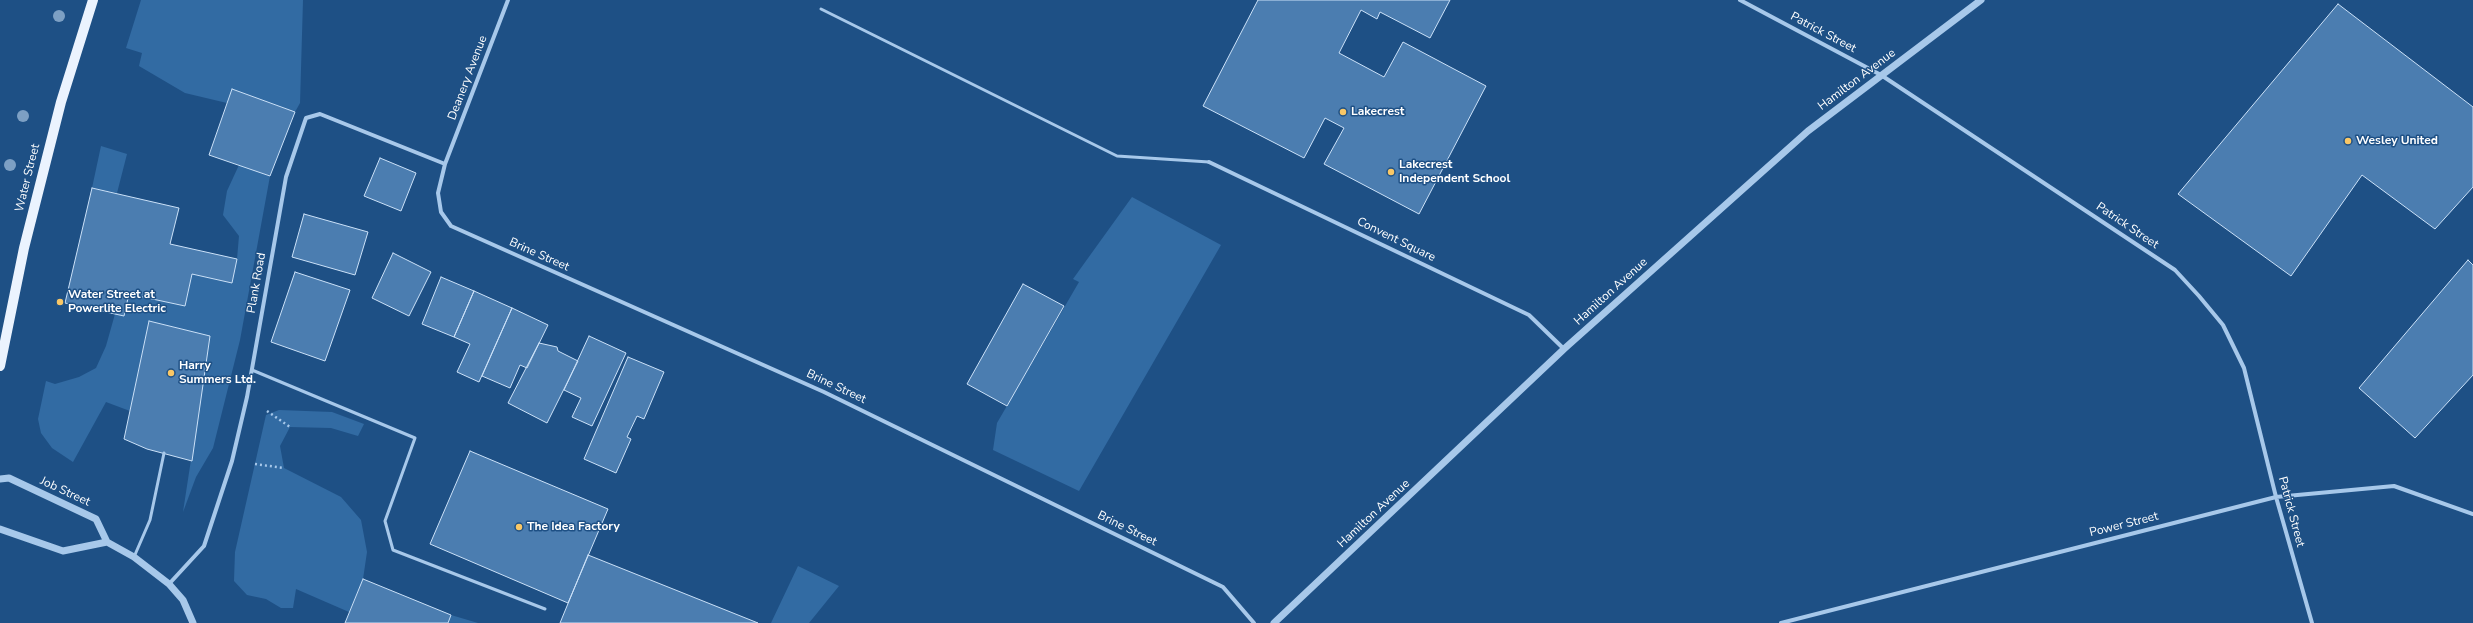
<!DOCTYPE html>
<html>
<head>
<meta charset="utf-8">
<style>
	body { margin:0 }
	canvas { display:block; background:#1e5085 }
</style>
</head>
<body>
<canvas width="2473" height="623"></canvas>
<script>
const context = document.querySelector('canvas').getContext('2d');
context.lineJoin = 'round';
function fill(path, color) {
  context.fillStyle = color;
  context.fill(path, 'evenodd');
}
function shape(rows) {
  const path = new Path2D();
  for (const r of rows) {
    path.moveTo(r[0], r[1]);
    for (let i = 2; i < r.length; i += 2) path.lineTo(r[i], r[i + 1]);
  }
  return path;
}
function stroke(path, color, width, dash) {
  context.strokeStyle = color;
  context.lineWidth = width;
  context.lineCap = dash ? 'butt' : 'round';
  context.setLineDash(dash || []);
  context.stroke(path);
}
function label(font, color, halo, rows, align = 'center') {
  context.font = font + ' "Nunito Sans",sans-serif';
  context.lineWidth = 3;
  context.setLineDash([]);
  context.textBaseline = 'middle';
  context.strokeStyle = halo;
  context.fillStyle = color;
  for (const [text, x, y, turn = 0] of rows) {
    context.save();
    context.translate(x, y);
    context.rotate((+turn || 0) * Math.PI / 180);
    context.textAlign = isNaN(turn) ? turn : align;
    if (halo) context.strokeText(text, 0, 0);
    context.fillText(text, 0, 0);
    context.restore();
  }
}
fill(shape([
	[141,0,303,0,300,103,295,112,232,89,227,103,185,93,139,66,142,53,126,48],
	[101,146,127,154,117,193,92,188],
	[239,165,270,176,240,340,213,448,196,477,183,512,210,336,149,321,130,411,106,402,73,462,52,448,41,433,38,419,46,381,55,384,79,377,96,368,106,346,115,314,124,316,129,294,185,306,192,274,232,283,237,259,239,236,223,215,227,191],
	[1132,197,1221,245,1079,491,993,450,997,423,1079,282,1073,279],
	[279,410,332,412,364,424,358,436,331,428,290,427,280,446,284,468,341,497,361,520,367,552,363,579,349,612,296,589,293,608,281,608,266,599,247,595,234,581,235,552,266,415],
	[798,566,839,586,809,623,771,623],
	[451,615,478,623,448,623]
]), '#326ba3');
const building = shape([
	[1258,0,1450,0,1430,38,1380,12,1377,19,1361,10,1339,53,1384,77,1403,42,1486,86,1419,214,1324,164,1344,128,1325,118,1304,158,1203,106,1258,0],
	[2338,4,2473,107,2473,187,2435,229,2362,175,2291,276,2178,194,2338,4],
	[232,89,295,112,270,176,209,155,232,89],
	[380,158,416,173,401,211,364,196,380,158],
	[92,188,179,208,170,244,237,259,232,283,192,274,185,306,129,294,124,316,65,303,92,188],
	[304,214,368,232,355,275,292,257,304,214],
	[393,253,431,272,409,316,372,298,393,253],
	[2468,260,2473,265,2473,375,2415,438,2359,388,2468,260],
	[295,272,350,290,325,361,271,342,295,272],
	[441,277,474,291,454,337,422,324,441,277],
	[1023,284,1064,306,1007,406,967,384,1023,284],
	[474,291,512,308,479,382,457,372,470,344,454,337,474,291],
	[512,308,548,325,527,368,520,365,510,388,482,376,512,308],
	[149,321,210,336,192,461,147,449,124,439,149,321],
	[589,336,626,353,592,426,572,417,581,398,564,390,589,336],
	[539,343,557,347,558,351,578,361,547,423,508,403,539,343],
	[628,357,664,372,644,419,637,416,627,437,631,439,616,473,584,459,628,357],
	[470,451,608,509,568,603,430,544,470,451],
	[588,555,758,623,560,623,588,555],
	[363,579,451,615,448,623,345,623,363,579]
]);
fill(building, '#4b7db0');
stroke(building, '#cbe1f8', 1);
stroke(shape([
	[267,411,290,427],
	[255,464,284,468]
]), '#a7c8ea', 2.5, [2, 3]);
stroke(shape([
	[821,9,1117,156,1209,162],
	[252,370,415,438,385,521,393,550,545,609],
	[134,557,150,520,164,453]
]), '#a7c8ea', 3);
stroke(shape([
	[508,0,445,164,438,193,441,212,451,226,824,392,1223,587,1254,623],
	[1740,0,1881,75,2175,270,2199,296,2223,325,2244,368,2276,497,2312,623],
	[1209,162,1529,315,1564,349],
	[169,584,204,546,232,461,247,397,286,177,306,118,320,114,445,164],
	[1781,623,2276,497,2394,486,2473,514]
]), '#a7c8ea', 4);
stroke(shape([
	[0,479,9,478,96,519,107,542,134,557,169,584,183,600,193,623],
	[0,529,63,551,107,542],
	[1274,623,1564,349,1808,131,1981,0]
]), '#a7c8ea', 7);
stroke(shape([
	[0,366,24,248,61,102,93,0]
]), '#ebf3fe', 10);
context.fillStyle = '#7da0c4';
for (const [x, y] of [
	[59,16],
	[23,116],
	[10,165]
]) {
  context.beginPath();
  context.arc(x, y, 6, 0, 2 * Math.PI);
  context.fill();
}
for (const [x, y, r, color] of [
	[1343,112,4,"#f9c766"],
	[2348,141,4,"#f9c766"],
	[1391,172,4,"#f9c766"],
	[60,302,4,"#f9c766"],
	[171,373,4,"#f9c766"],
	[519,527,4,"#f9c766"]
]) {
  const dot = new Path2D();
  dot.arc(x, y, r, 0, 2 * Math.PI);
  context.fillStyle = color;
  context.fill(dot);
  stroke(dot, '#1e5085', 1.5);
}
label('12px', '#fff', '#1e5085', [
	["Patrick Street",1823,33,28],
	["Deanery Avenue",468,78,-69],
	["Hamilton Avenue",1857,80,-37],
	["Water Street",28,178,-76],
	["Patrick Street",2127,226,34],
	["Convent Square",1396,240,26],
	["Brine Street",539,255,24],
	["Plank Road",257,283,-80],
	["Hamilton Avenue",1611,292,-42],
	["Brine Street",836,387,25],
	["Job Street",65,492,25],
	["Patrick Street",2291,512,75],
	["Hamilton Avenue",1374,514,-43],
	["Power Street",2124,525,-14],
	["Brine Street",1127,529,26]
]);
label('bold 12px', '#fff', '#1e5085', [
	["Lakecrest",1351,112],
	["Wesley United",2356,141],
	["Lakecrest",1399,165],
	["Independent School",1399,179],
	["Water Street at",68,295],
	["Powerlite Electric",68,309],
	["Harry",179,366],
	["Summers Ltd.",179,380],
	["The Idea Factory",527,527]
], 'left');
</script>
</body>
</html>
